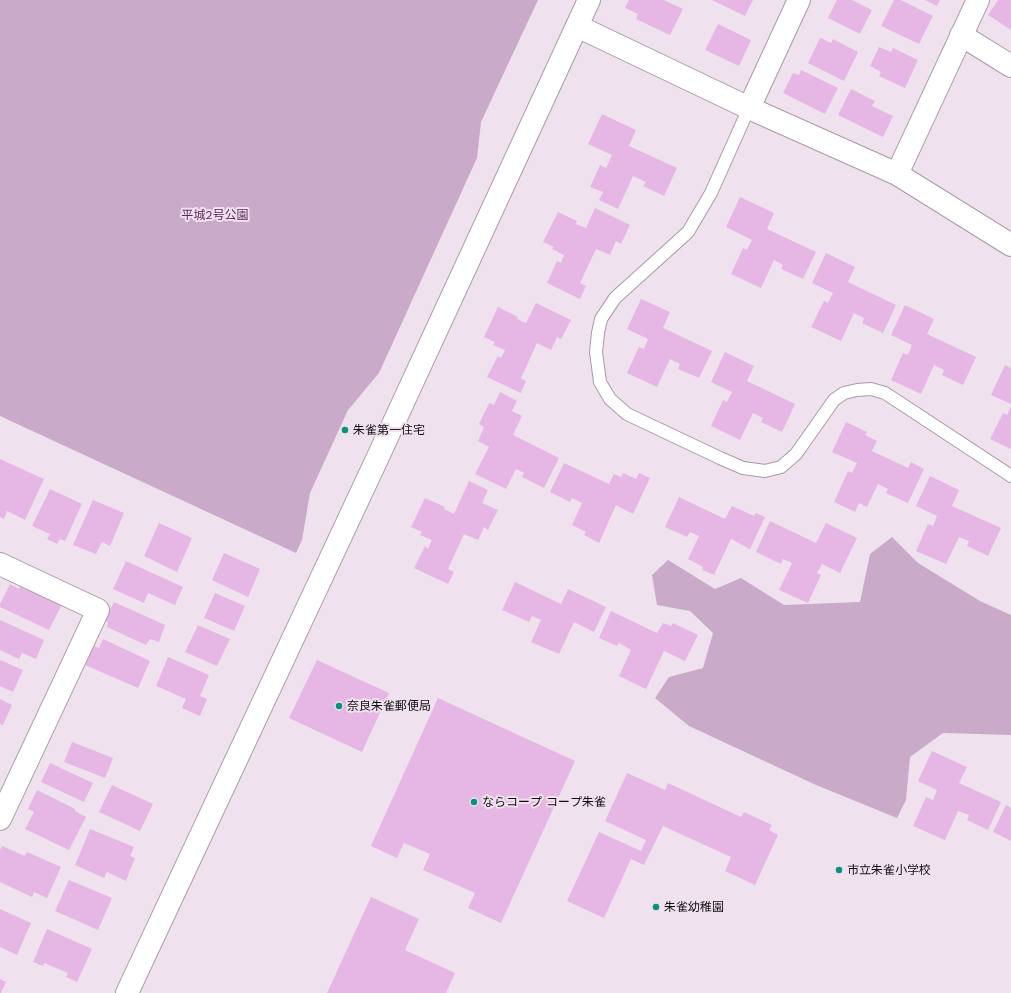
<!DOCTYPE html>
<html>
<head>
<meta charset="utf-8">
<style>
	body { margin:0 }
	canvas { display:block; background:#efe2ee }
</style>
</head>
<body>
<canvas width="1011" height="993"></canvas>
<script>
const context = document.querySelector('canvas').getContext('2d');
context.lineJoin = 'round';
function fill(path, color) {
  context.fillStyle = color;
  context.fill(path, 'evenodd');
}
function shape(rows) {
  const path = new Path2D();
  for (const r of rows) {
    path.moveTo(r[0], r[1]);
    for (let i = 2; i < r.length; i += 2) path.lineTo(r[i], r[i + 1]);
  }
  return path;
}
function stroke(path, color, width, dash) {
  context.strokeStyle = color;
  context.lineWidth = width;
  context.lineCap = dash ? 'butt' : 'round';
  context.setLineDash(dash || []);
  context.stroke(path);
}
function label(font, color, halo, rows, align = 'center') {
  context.font = font + ' "Work Sans","Noto Sans JP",sans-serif';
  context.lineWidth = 4;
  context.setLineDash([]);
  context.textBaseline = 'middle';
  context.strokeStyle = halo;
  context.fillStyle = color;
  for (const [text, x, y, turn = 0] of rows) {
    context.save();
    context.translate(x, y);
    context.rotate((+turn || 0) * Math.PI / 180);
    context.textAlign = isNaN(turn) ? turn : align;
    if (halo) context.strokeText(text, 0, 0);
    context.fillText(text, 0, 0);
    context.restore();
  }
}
fill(shape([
	[0,0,538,0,481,122,477,158,379,373,348,410,310,493,302,540,296,553,0,416],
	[892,537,918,563,980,601,1011,615,1011,735,943,733,910,757,906,800,897,818,816,785,689,726,655,698,669,677,703,668,713,633,690,611,657,605,652,575,668,560,715,589,741,578,784,605,860,602,870,554]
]), '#c9aac8');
fill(shape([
	[629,0,664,0,683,9,670,35,636,19,638,14,625,8],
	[712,0,753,0,745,16],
	[837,0,852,0,872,10,860,34,828,18],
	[894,0,901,0,933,16,919,44,881,26],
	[925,0,940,0,937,6],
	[998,0,1011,0,1011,30,988,15],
	[718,24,751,40,739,66,705,50],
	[820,38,831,43,833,39,858,52,844,81,808,63],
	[879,47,891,52,893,48,918,60,905,88,879,76,881,72,870,66],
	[801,70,838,88,825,114,783,93,793,73,799,75],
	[851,89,875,101,872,106,893,116,883,137,838,115],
	[602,114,636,130,629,146,677,168,664,196,643,186,646,182,633,176,618,209,599,200,603,192,590,187,600,165,606,168,612,155,588,144],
	[740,197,774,213,767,229,816,252,803,279,781,269,783,265,774,260,761,288,731,274,743,248,747,250,752,240,726,227],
	[595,208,630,225,621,244,616,241,610,255,596,249,580,283,586,286,580,299,547,283,557,261,561,263,564,255,552,249,554,247,543,242,558,212,577,221,576,224,586,228],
	[826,253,855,267,848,282,896,305,883,333,862,323,864,318,854,313,841,341,811,327,824,301,828,303,833,293,812,283],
	[641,299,670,312,663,328,712,351,699,378,678,369,680,364,670,359,657,387,627,373,639,347,644,349,648,339,627,329],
	[536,303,571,320,561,339,557,337,551,350,537,343,521,378,526,381,521,393,487,377,498,356,501,358,505,350,493,345,495,342,484,337,498,307,518,317,517,319,526,323],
	[905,305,934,319,927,334,976,357,963,385,942,375,944,370,934,365,921,394,891,380,903,353,908,355,912,345,891,335],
	[725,352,754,366,747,381,795,404,782,432,761,422,763,418,753,413,740,440,711,426,723,400,727,402,732,392,711,382],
	[1005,365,1011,368,1011,404,991,395],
	[500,392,517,401,512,411,522,416,513,435,559,458,544,488,522,477,524,473,516,469,506,489,475,474,489,447,478,441,484,427,479,424,489,403,494,405],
	[1011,406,1011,449,990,439,1003,413,1007,415],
	[846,422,867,432,865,435,877,441,872,451,908,468,911,462,924,469,908,503,886,493,888,489,878,484,867,507,859,503,855,512,834,502,848,471,852,473,857,463,832,452],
	[0,459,44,479,25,520,7,511,4,519,0,517],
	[564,463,609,484,614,474,621,477,623,473,636,479,639,473,650,478,633,514,616,505,599,543,584,535,586,532,572,525,582,503,572,498,570,502,550,492],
	[930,476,959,490,952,506,1001,528,988,556,967,546,969,541,959,537,946,564,916,551,928,524,933,526,937,516,916,506],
	[469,481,488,490,482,503,498,510,488,530,484,527,478,540,464,534,448,569,454,572,448,584,414,568,425,546,428,549,432,540,420,535,422,532,411,527,425,498,445,507,444,509,454,514],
	[50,489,82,504,65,541,60,539,57,544,47,539,50,534,32,526],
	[679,497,725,519,732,506,754,516,756,513,765,517,750,549,731,539,714,575,702,570,703,567,688,559,699,536,690,532,687,537,665,527],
	[93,500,124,513,110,546,102,542,96,554,73,545],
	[770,521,816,543,826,523,857,538,840,573,822,564,817,573,821,575,808,603,779,590,792,563,783,559,781,564,756,552],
	[159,523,192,538,177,572,144,556],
	[224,553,260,569,248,597,212,580],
	[126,561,183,587,175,605,148,593,144,603,113,589],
	[515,582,561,604,568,589,606,607,594,632,574,622,559,654,531,642,541,620,532,616,529,622,502,610],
	[10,584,19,589,21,585,62,604,49,630,0,607,0,604],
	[215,593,245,606,234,631,204,618],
	[114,602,165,625,159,642,150,639,146,645,107,627,108,623,105,620],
	[611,611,657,633,663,623,671,626,673,623,698,635,685,661,664,651,646,689,619,676,631,650,619,643,617,646,599,638],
	[0,620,44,640,36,659,22,653,19,659,0,650],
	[198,625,230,639,217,666,185,652],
	[103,639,150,661,138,688,85,665,93,646,99,648],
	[168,657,209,675,200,696,207,699,200,716,182,708,186,699,156,686],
	[0,660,23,670,13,692,0,686],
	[317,660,389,693,362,752,289,718],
	[438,698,575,761,501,923,468,908,475,893,423,870,430,854,404,843,397,858,371,846],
	[0,699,12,705,3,725,0,724],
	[72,742,113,758,105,778,64,762],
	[932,751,967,767,959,783,1001,802,988,830,967,820,969,815,958,811,945,840,913,826,926,797,933,800,937,790,918,781],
	[50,763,93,783,84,802,41,782],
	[627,773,665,790,668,783,741,817,744,812,772,825,769,830,778,835,755,885,725,871,731,857,663,826,644,865,631,859,604,918,567,901,599,832,641,851,646,840,605,821],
	[112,785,153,804,140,831,99,812],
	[37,790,75,809,75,811,86,817,69,850,25,829,34,812,28,809],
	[1006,805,1011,808,1011,841,993,832],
	[90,829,134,847,130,856,135,858,126,881,107,872,104,878,75,865],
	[2,846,25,856,27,852,61,867,47,898,34,892,32,897,0,882,0,850],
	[69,880,112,898,98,930,55,911],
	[371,897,419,919,405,950,455,973,446,993,327,993],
	[0,909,31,923,17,955,0,947],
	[47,929,92,949,77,982,66,977,68,973,44,963,43,966,33,962],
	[0,979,6,982,1,993,0,993]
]), '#e6b6e4');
const lane = shape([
	[749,108,711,193,688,232,615,298,601,319,598,333,596,352,600,382,610,399,627,414,720,458,743,468,765,471,781,467,796,454,834,400,844,393,857,390,871,389,885,393,1011,476]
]);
const street = shape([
	[577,26,749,108,897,174,1011,245],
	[961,35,1011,66],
	[749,108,799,0],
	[897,174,978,0],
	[0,564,98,610,0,819]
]);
const secondary = shape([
	[127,993,377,459,589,0]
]);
stroke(lane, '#a79ba6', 14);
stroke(street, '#a79ba6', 24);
stroke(secondary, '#a79ba6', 24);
stroke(lane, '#fff', 12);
stroke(street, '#fff', 22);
stroke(secondary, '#fff', 22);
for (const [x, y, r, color] of [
	[345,430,4,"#07927e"],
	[339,706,4,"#07927e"],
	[474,802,4,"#07927e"],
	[839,870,4,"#07927e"],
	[656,907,4,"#07927e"]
]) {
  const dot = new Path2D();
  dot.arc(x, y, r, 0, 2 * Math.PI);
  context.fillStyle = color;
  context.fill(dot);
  stroke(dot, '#efe2ee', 1.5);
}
label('12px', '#5e265d', '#efe2ee', [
	["平城2号公園",215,215]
]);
label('12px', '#140f13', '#efe2ee', [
	["朱雀第一住宅",353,430],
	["奈良朱雀郵便局",347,706],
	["ならコープ コープ朱雀",482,802],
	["市立朱雀小学校",847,870],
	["朱雀幼稚園",664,907]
], 'left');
</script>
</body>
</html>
